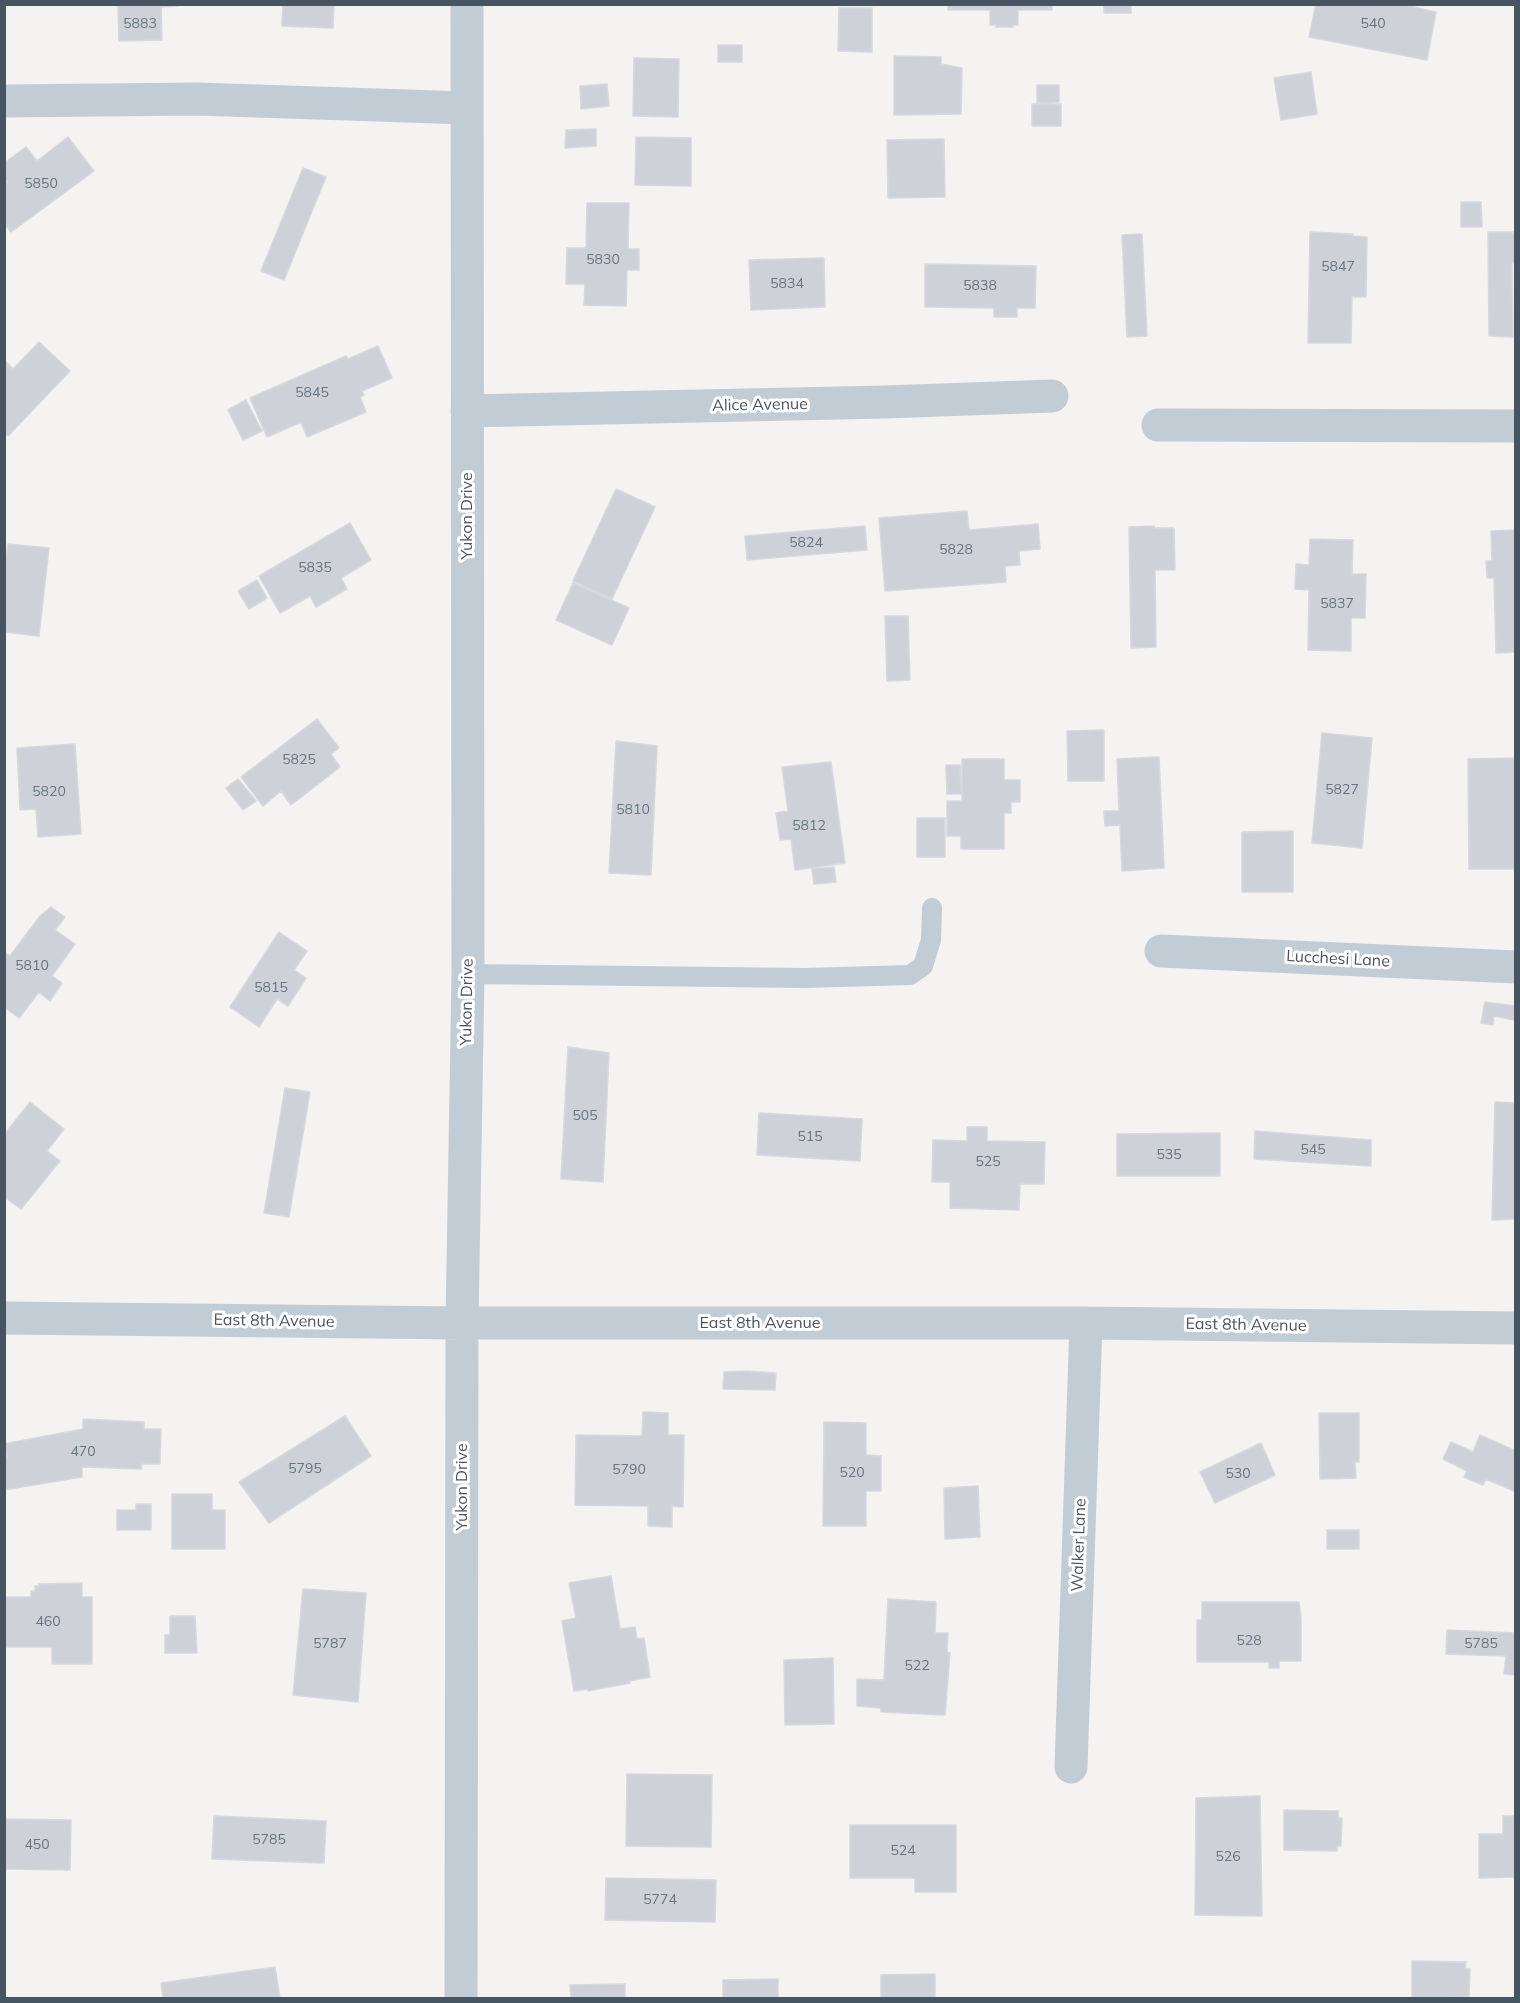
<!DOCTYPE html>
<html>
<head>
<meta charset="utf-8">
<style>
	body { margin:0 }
	#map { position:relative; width:1520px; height:2003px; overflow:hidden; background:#f5f2f2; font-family:Mulish,sans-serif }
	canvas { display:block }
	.frame { position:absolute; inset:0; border:6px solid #475562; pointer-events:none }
</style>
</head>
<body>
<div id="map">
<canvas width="1520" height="2003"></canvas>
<div class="frame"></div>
</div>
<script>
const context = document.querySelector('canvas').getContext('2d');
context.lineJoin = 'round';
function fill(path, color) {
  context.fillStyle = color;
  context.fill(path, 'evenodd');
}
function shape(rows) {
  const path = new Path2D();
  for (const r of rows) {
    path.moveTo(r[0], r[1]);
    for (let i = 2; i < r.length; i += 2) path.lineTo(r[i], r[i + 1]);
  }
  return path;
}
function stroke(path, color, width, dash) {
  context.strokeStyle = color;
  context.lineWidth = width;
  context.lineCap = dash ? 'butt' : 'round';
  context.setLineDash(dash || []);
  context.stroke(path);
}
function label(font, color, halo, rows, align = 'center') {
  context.font = font + ' Mulish,sans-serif';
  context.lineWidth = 6;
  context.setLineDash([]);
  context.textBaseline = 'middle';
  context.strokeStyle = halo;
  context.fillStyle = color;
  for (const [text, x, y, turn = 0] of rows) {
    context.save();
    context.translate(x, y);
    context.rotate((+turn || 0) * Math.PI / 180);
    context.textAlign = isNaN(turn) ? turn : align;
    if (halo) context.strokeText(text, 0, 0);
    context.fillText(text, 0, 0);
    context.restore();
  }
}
const building = shape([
	[118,4,177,4,177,6,161,7,162,40,119,41,118,4],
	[283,4,334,4,333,28,282,26,283,4],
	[948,4,1052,4,1052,10,1018,10,1018,25,1013,25,1013,27,996,27,996,25,990,25,990,10,948,10,948,4],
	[1104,4,1131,4,1131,13,1104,13,1104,4],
	[1316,4,1400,4,1436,12,1427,60,1309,37,1316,4],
	[839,8,872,8,872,52,838,51,839,8],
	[718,45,742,45,742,62,718,62,718,45],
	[894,56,941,57,941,64,962,68,961,114,894,115,894,56],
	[634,58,679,59,678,117,633,116,634,58],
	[1311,72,1317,114,1281,120,1274,78,1311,72],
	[607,84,609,106,581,109,580,86,607,84],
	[1037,85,1059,85,1059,102,1037,103,1037,85],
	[1032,104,1061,104,1061,126,1032,126,1032,104],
	[596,129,596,146,565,148,566,130,596,129],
	[68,137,94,171,11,232,4,223,4,185,8,182,4,178,4,163,26,147,37,161,68,137],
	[636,137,691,138,691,186,635,185,636,137],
	[944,139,945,197,888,198,887,140,944,139],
	[303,168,326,177,284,280,261,271,303,168],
	[1461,202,1481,202,1482,227,1461,227,1461,202],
	[587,203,629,203,628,249,639,249,639,270,627,270,626,306,584,305,585,284,566,284,567,248,586,248,587,203],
	[1310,232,1353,234,1353,236,1367,237,1366,297,1352,297,1351,343,1308,343,1310,232],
	[1488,232,1513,232,1513,234,1516,234,1516,262,1512,263,1513,337,1489,336,1488,232],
	[1142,234,1147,336,1127,337,1122,235,1142,234],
	[824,258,825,307,751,310,749,260,824,258],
	[925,264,1036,266,1035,308,1017,308,1017,317,994,317,994,308,925,307,925,264],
	[39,342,70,371,8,436,4,432,4,360,13,369,39,342],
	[378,346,392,378,362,391,364,395,360,397,366,412,307,437,301,422,267,437,250,398,346,356,348,359,378,346],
	[246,400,262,431,243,440,228,410,246,400],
	[616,489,655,507,612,599,573,581,616,489],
	[967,511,969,530,1038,524,1040,549,1019,551,1020,565,1005,566,1006,582,885,591,879,518,967,511],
	[350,523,371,560,341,578,347,589,316,607,310,596,280,613,259,576,350,523],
	[865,526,867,550,747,560,745,536,865,526],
	[1154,526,1155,528,1174,528,1175,570,1155,570,1156,647,1131,648,1129,527,1154,526],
	[1516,530,1516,652,1496,653,1494,578,1487,578,1486,561,1492,561,1491,531,1516,530],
	[1310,539,1353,540,1352,574,1366,574,1365,618,1351,618,1351,651,1308,650,1309,590,1295,589,1296,564,1309,565,1310,539],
	[8,544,49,548,39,636,4,632,4,571,8,544],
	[257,580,267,598,249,609,238,591,257,580],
	[573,583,629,608,612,645,556,620,573,583],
	[885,616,908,616,910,680,887,681,885,616],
	[317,719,339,748,331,754,340,767,291,805,281,791,263,806,241,777,317,719],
	[1104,730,1104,781,1068,781,1067,731,1104,730],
	[1322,733,1372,738,1362,848,1312,843,1322,733],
	[616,741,657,746,651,875,609,873,616,741],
	[75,744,81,834,38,837,36,809,20,810,17,748,75,744],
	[1159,757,1164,868,1122,871,1120,825,1105,826,1104,811,1119,811,1117,759,1159,757],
	[1516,758,1516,869,1469,869,1468,759,1516,758],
	[962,759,1004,759,1004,780,1020,780,1020,802,1011,802,1011,813,1004,813,1004,849,961,849,961,836,947,836,947,801,962,801,962,759],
	[831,762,845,863,795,870,791,839,780,840,776,813,788,811,782,767,831,762],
	[946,765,960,765,961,794,947,794,946,765],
	[238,779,256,801,243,810,226,788,238,779],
	[917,818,945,818,945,857,917,857,917,818],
	[1293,831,1293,892,1242,892,1242,832,1293,831],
	[834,867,836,882,814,884,812,869,834,867],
	[51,907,65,917,55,930,75,944,52,976,62,983,50,1001,39,992,19,1018,4,1007,4,952,10,956,40,916,51,907],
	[279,932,307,951,294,970,306,978,288,1006,277,999,259,1027,230,1007,279,932],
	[1485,1002,1516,1006,1514,1020,1494,1016,1493,1025,1481,1023,1485,1002],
	[568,1047,609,1053,603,1182,561,1179,568,1047],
	[285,1088,310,1092,289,1217,264,1213,285,1088],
	[30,1102,64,1129,47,1151,60,1161,21,1209,4,1197,4,1135,30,1102],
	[1495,1102,1516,1103,1516,1219,1492,1220,1495,1102],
	[759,1113,862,1119,860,1161,757,1155,759,1113],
	[967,1127,987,1127,987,1141,1045,1142,1044,1184,1020,1184,1019,1210,950,1208,950,1182,932,1182,933,1140,967,1141,967,1127],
	[1255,1131,1371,1140,1371,1166,1254,1159,1255,1131],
	[1220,1133,1220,1176,1117,1176,1117,1134,1220,1133],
	[746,1371,776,1373,775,1390,723,1389,724,1372,746,1371],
	[643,1412,668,1413,668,1435,684,1435,683,1507,672,1506,672,1527,648,1526,648,1506,575,1505,576,1435,642,1436,643,1412],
	[1319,1413,1359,1413,1359,1462,1355,1462,1356,1478,1320,1479,1319,1413],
	[345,1416,371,1456,269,1523,239,1482,345,1416],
	[83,1419,144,1422,144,1429,161,1429,160,1464,141,1464,142,1469,82,1467,82,1477,4,1490,4,1458,7,1458,4,1444,83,1429,83,1419],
	[824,1422,866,1423,866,1455,881,1456,881,1491,866,1491,866,1526,823,1526,824,1422],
	[1480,1435,1516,1451,1516,1492,1486,1479,1483,1485,1464,1477,1467,1471,1443,1459,1451,1442,1473,1452,1480,1435],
	[1261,1443,1275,1475,1215,1503,1200,1472,1261,1443],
	[978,1486,980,1537,945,1539,944,1488,978,1486],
	[172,1494,212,1494,212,1510,225,1510,225,1549,172,1549,172,1494],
	[136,1504,151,1504,151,1530,117,1530,117,1510,136,1510,136,1504],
	[1327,1530,1359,1530,1359,1549,1327,1549,1327,1530],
	[611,1576,620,1629,635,1627,637,1639,644,1638,650,1677,629,1681,630,1683,588,1691,588,1689,574,1691,562,1621,576,1618,569,1583,611,1576],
	[82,1583,82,1597,92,1597,92,1664,52,1664,52,1647,4,1647,4,1597,31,1597,31,1591,35,1591,35,1586,39,1586,39,1584,82,1583],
	[303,1589,366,1593,358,1702,293,1695,303,1589],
	[888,1599,936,1602,935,1633,948,1633,947,1652,950,1653,945,1715,881,1712,881,1708,857,1706,857,1679,884,1680,888,1599],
	[1202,1602,1299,1602,1301,1619,1301,1661,1279,1661,1279,1668,1269,1668,1269,1662,1197,1662,1197,1620,1202,1620,1202,1602],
	[170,1616,195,1616,197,1653,165,1653,165,1635,170,1635,170,1616],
	[1447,1630,1516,1633,1516,1675,1504,1674,1506,1656,1446,1654,1447,1630],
	[833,1658,834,1724,785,1725,784,1660,833,1658],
	[627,1774,712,1775,711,1847,626,1846,627,1774],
	[1260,1796,1262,1916,1195,1915,1196,1798,1260,1796],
	[1284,1810,1338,1811,1338,1818,1342,1818,1341,1846,1337,1846,1337,1851,1284,1850,1284,1810],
	[214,1816,326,1821,324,1863,212,1859,214,1816],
	[1503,1816,1516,1816,1516,1877,1479,1878,1479,1834,1503,1834,1503,1816],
	[4,1819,71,1820,70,1870,4,1869,4,1819],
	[850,1825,956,1825,956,1892,915,1892,915,1878,850,1878,850,1825],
	[606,1878,716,1880,715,1922,605,1920,606,1878],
	[1412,1961,1466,1962,1465,1968,1470,1969,1469,1997,1412,1998,1412,1961],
	[275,1967,280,1998,163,1998,161,1983,275,1967],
	[935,1974,935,1998,881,1998,881,1975,935,1974],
	[778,1979,778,1998,723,1998,723,1980,778,1979],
	[625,1984,625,1998,571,1998,570,1985,625,1984]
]);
fill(building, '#ced1d8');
stroke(building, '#d6d8de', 1.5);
stroke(shape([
	[468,974,804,978,910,975,923,966,931,940,932,908]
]), '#c2ccd5', 20);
stroke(shape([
	[4,101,197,99,467,108],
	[467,411,885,402,1052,396],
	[1158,425,1516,426],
	[1161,951,1516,967],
	[4,1318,462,1323,1086,1323,1516,1328],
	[1071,1767,1086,1323],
	[461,1998,462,1323,468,974,467,4]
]), '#c2ccd5', 33);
label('14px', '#697480', null, [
	["5883",140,24],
	["540",1373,24],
	["5850",41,184],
	["5830",603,260],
	["5847",1338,267],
	["5834",787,284],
	["5838",980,286],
	["5845",312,393],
	["5824",806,543],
	["5828",956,550],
	["5835",315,568],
	["5837",1337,604],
	["5825",299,760],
	["5827",1342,790],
	["5820",49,792],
	["5810",633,810],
	["5812",809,826],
	["5810",32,966],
	["5815",271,988],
	["505",585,1116],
	["515",810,1137],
	["545",1313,1150],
	["535",1169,1155],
	["525",988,1162],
	["470",83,1452],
	["5795",305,1469],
	["5790",629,1470],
	["520",852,1473],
	["530",1238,1474],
	["460",48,1622],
	["528",1249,1641],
	["5787",330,1644],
	["5785",1481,1644],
	["522",917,1666],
	["5785",269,1840],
	["450",37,1845],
	["524",903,1851],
	["526",1228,1857],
	["5774",660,1900]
]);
label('16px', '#475562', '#fff', [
	["Alice Avenue",760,405,-1],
	["Yukon Drive",467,516,-90],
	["Lucchesi Lane",1338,959,3],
	["Yukon Drive",467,1002,-89],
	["East 8th Avenue",274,1321,1],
	["East 8th Avenue",760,1323],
	["East 8th Avenue",1246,1325,1],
	["Yukon Drive",462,1487,-90],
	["Walker Lane",1079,1545,-88]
]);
</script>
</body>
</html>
